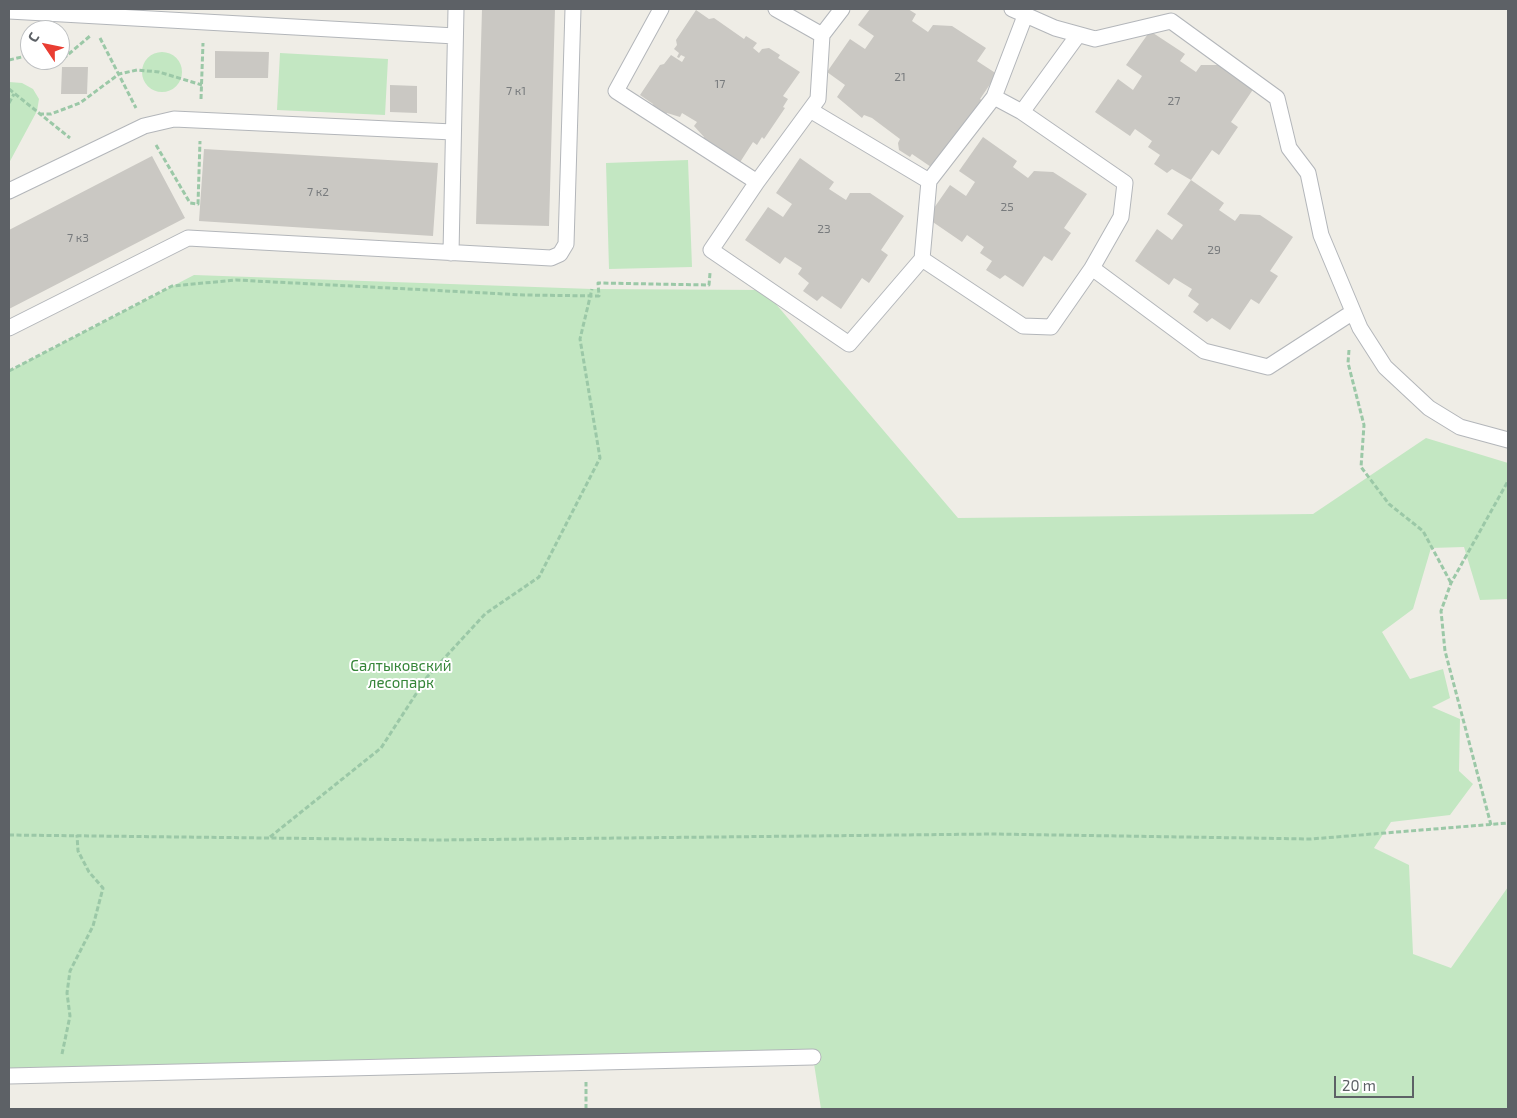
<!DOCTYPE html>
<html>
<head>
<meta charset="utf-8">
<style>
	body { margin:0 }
	#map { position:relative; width:1517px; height:1118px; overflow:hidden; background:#efede6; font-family:"Exo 2",sans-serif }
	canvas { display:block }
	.frame { position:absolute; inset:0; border:10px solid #5d6166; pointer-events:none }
	.north { position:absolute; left:20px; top:20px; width:50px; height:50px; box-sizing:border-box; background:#fff; border:1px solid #bec0c2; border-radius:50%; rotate:304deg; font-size:14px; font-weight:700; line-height:20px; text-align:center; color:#5d6166 }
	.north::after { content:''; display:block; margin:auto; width:18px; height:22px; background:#e93d32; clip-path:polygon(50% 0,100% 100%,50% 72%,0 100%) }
	.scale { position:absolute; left:1334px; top:1076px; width:80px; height:22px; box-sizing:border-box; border:2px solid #5d6166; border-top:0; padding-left:6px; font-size:15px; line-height:18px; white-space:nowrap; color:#5d6166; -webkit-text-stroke:4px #fff; paint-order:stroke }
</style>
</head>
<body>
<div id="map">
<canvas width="1517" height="1118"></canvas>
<div class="frame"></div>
<div class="north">С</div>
<div class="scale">20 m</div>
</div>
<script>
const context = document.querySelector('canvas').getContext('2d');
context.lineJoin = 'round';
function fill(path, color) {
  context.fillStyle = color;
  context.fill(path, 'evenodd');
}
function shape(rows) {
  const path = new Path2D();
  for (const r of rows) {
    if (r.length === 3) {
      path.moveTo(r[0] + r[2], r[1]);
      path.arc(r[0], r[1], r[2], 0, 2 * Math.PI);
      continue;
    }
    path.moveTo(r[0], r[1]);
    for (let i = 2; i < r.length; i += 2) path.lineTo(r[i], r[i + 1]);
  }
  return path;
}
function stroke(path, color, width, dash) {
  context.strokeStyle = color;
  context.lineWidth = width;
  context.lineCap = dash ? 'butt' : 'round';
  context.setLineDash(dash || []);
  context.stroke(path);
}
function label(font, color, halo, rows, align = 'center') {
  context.font = font + ' "Exo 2",sans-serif';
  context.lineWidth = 4;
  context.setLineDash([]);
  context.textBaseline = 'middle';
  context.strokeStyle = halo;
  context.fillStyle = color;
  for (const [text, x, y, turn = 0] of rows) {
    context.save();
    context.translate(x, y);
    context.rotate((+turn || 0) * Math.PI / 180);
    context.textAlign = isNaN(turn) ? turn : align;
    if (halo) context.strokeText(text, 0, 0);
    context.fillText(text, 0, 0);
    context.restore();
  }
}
fill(shape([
	[162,72,20],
	[280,53,388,59,385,115,277,110],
	[9,82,22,83,33,89,39,99,37,111,9,163],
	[688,160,692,267,609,269,606,163],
	[194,275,592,289,764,290,958,518,1313,514,1426,438,1508,463,1508,599,1480,600,1464,547,1431,548,1413,609,1382,632,1410,679,1443,669,1450,698,1432,707,1460,719,1459,771,1473,784,1450,815,1391,822,1374,848,1409,865,1413,954,1451,968,1508,887,1508,1109,821,1109,813,1057,9,1076,9,371]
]), '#c3e7c2');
fill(shape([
	[482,9,555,9,549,226,476,224],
	[870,9,908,9,916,14,912,21,928,32,933,25,952,26,986,48,977,61,997,74,980,99,985,102,934,169,912,154,910,157,899,150,898,143,900,139,872,118,864,115,862,118,837,97,845,85,827,72,850,39,865,49,874,36,858,25],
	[696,10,709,19,714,18,744,39,746,36,757,43,753,48,759,53,762,49,769,48,780,55,778,58,800,72,783,96,788,99,783,107,785,108,764,139,762,137,757,145,753,142,737,167,701,141,704,137,694,126,697,122,682,113,680,117,667,113,665,116,654,109,653,104,640,95,660,65,664,64,671,55,682,62,685,57,681,55,679,58,677,57,679,53,674,49,677,45,676,40],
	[1150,31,1185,54,1180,61,1196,72,1201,65,1220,65,1254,88,1231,122,1238,127,1219,155,1212,150,1191,180,1224,203,1219,210,1235,221,1240,214,1260,215,1293,237,1270,271,1278,276,1259,304,1251,299,1230,330,1212,318,1207,322,1193,312,1199,304,1188,296,1192,289,1174,278,1169,285,1135,261,1157,229,1172,240,1183,225,1167,214,1191,180,1172,169,1167,173,1154,164,1160,155,1148,147,1152,141,1135,129,1130,136,1095,112,1118,79,1133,90,1142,76,1126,65],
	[215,51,269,52,268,78,215,78],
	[62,67,88,67,87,94,61,94],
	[390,85,417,86,417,113,390,112],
	[983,137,1017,161,1013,167,1028,178,1034,171,1053,172,1087,194,1064,228,1071,233,1052,261,1044,256,1023,287,1005,275,1000,279,986,270,992,261,980,253,984,247,967,235,962,242,927,218,950,185,966,196,975,182,959,171],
	[204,149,438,163,433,236,199,221],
	[152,156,185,218,9,309,9,230],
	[800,158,834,182,829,189,846,200,850,193,870,193,904,216,881,250,888,255,869,283,862,278,841,309,822,296,817,301,803,291,809,283,798,274,802,268,785,257,780,264,745,240,768,207,783,217,792,204,776,193]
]), '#cac8c3');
const lane = shape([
	[661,9,616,91,757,182,818,99,822,35,842,9],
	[776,9,822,35],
	[1012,9,1055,28,1095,39,1171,21,1277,98,1289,148,1308,173,1321,235,1360,328,1385,367,1429,408,1460,427,1508,440],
	[9,11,455,36],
	[1025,16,994,97,1022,112,1078,35],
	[810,110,929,181,994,97],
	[1022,112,1125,183,1121,217,1092,268,1204,351,1268,367,1353,312],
	[929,181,922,259,1023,326,1051,327,1092,268],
	[757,182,711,250,849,344,922,259],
	[9,191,144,126,174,119,453,132],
	[451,253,456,9],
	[9,328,188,238,551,258,560,254,566,244,573,9],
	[9,1076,813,1057]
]);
stroke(lane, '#b3b6ba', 17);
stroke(shape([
	[100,38,136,108],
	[9,60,30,55],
	[50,60,58,63,90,36],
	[9,89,70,138],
	[201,99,203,43],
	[9,103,14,94],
	[39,114,51,114,80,103,119,74,137,70,159,72,202,85],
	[156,145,190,203,198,204,200,141],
	[1349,350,1348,363,1364,425,1361,467,1389,504,1423,531,1451,583],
	[9,371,172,286,236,280,524,295,599,296,598,283,709,285,710,273],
	[1491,825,1445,651,1441,611,1451,583,1508,481],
	[9,835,439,840,993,834,1311,839,1508,823],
	[270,837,381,748,427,677,485,614,539,577,600,458,580,339,592,289],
	[62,1054,70,1016,67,993,70,971,93,926,103,888,89,872,78,851,77,835],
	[586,1109,586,1082]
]), '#9bc8a7', 3, [5, 2.5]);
stroke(lane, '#fff', 15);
label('12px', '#787b7d', null, [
	["21",900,77],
	["17",720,84],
	["7 к1",516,91],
	["27",1174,101],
	["7 к2",318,192],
	["25",1007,207],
	["23",824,229],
	["7 к3",78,238],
	["29",1214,250]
]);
label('15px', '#358538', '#fff', [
	["Салтыковский",401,666],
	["лесопарк",401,683]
]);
</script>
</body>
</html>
